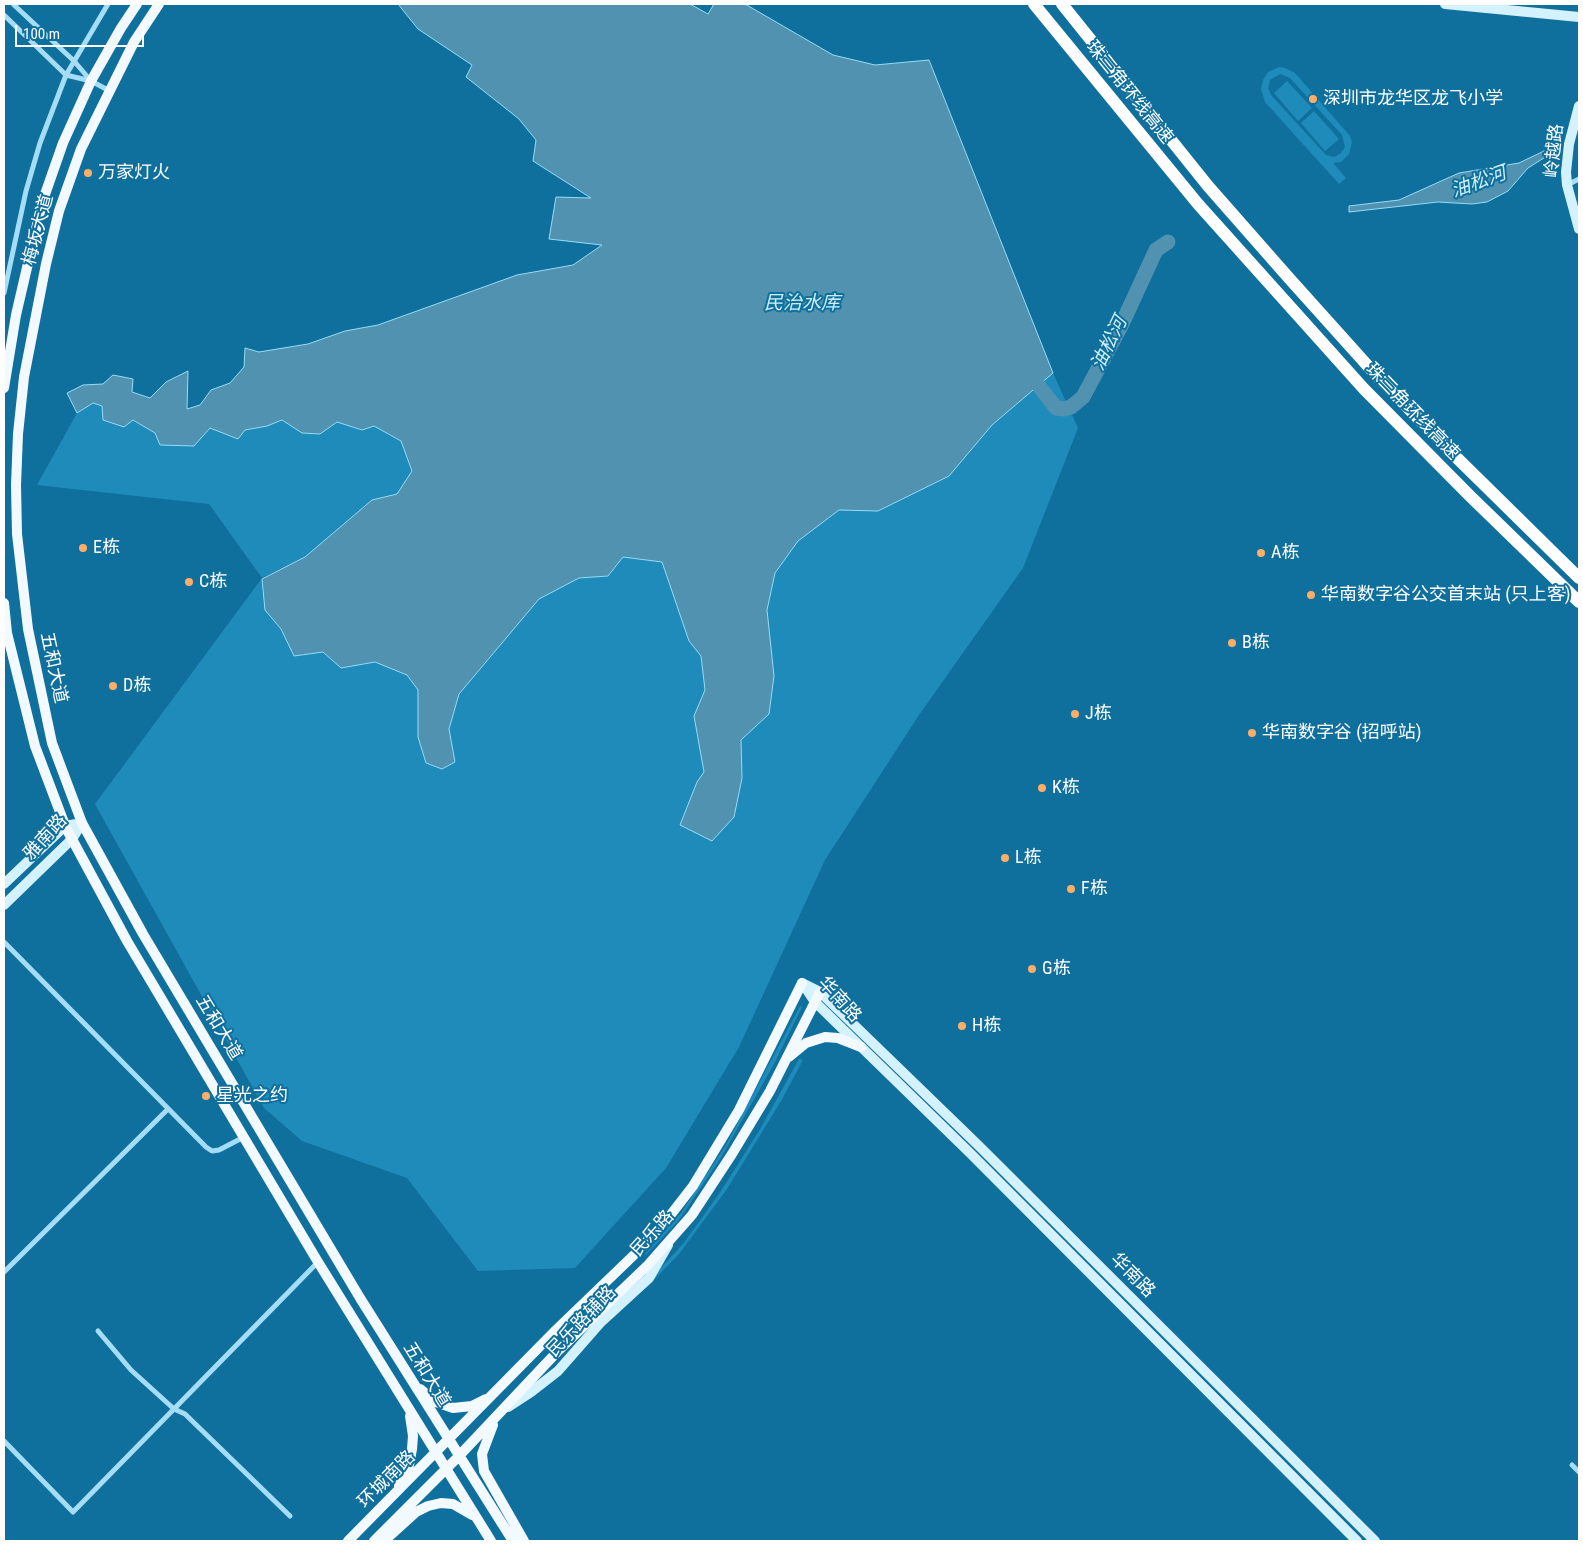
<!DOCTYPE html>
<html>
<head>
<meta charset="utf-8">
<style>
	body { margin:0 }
	#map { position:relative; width:1583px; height:1545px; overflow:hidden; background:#10709d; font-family:"Roboto Condensed",sans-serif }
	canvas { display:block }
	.frame { position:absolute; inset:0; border:5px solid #fff; pointer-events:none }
	.scale { position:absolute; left:15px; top:25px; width:129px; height:22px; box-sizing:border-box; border:2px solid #fff; border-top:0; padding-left:6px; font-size:15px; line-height:18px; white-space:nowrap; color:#fff; -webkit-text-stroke:4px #10709d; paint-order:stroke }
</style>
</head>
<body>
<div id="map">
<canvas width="1583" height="1545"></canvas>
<div class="frame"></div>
<div class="scale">100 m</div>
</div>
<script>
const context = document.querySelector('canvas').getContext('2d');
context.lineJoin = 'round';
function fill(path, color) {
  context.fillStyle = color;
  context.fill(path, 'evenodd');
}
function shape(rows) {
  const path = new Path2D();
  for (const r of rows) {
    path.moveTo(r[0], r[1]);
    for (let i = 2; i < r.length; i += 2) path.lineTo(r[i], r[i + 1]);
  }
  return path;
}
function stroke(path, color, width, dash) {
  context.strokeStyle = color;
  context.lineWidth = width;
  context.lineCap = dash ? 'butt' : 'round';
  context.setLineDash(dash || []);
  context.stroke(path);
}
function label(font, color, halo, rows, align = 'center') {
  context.font = font + ' "Roboto Condensed","Noto Sans SC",sans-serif';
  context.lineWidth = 4;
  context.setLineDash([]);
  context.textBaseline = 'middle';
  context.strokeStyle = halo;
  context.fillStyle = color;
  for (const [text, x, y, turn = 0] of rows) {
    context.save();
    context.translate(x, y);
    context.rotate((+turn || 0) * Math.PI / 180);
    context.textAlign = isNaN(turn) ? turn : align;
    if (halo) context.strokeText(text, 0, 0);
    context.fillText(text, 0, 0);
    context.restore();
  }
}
fill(shape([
	[1279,67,1285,68,1295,73,1350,136,1352,142,1349,154,1341,162,1333,163,1346,178,1339,184,1265,102,1261,89,1263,80,1268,72],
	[1280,74,1290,78,1342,135,1345,147,1341,153,1334,157,1326,155,1271,95,1268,88,1270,80],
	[1287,81,1312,108,1298,121,1274,93],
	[1314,111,1339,139,1325,151,1301,123],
	[1053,373,1078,428,1023,568,919,715,825,860,739,1047,666,1168,575,1268,478,1271,407,1178,302,1141,264,1108,95,804,262,578,209,504,37,485,77,413,93,403,133,420,155,433,194,446,210,428,245,430,267,426,282,420,302,433,320,434,337,422,362,430,374,426,401,441,412,471,397,494,372,500,305,557,262,578,265,609,281,629,294,656,323,652,341,668,375,662,407,675,418,690,418,737,426,763,442,769,455,762,449,729,459,694,539,599,579,578,608,576,623,557,662,562,689,641,701,656,705,690,694,716,704,772,697,783,680,825,742,778,741,740,769,714,774,676,767,610,775,573,798,541,839,510,878,511,949,476,992,425],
	[800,1006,802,1007,774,1064,722,1156,679,1220,646,1255,645,1254,681,1213,726,1145],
	[799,1059,803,1060,781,1101,727,1189,679,1254,646,1288,644,1286,683,1244,719,1194,759,1131]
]), '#1e8bba');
const water = shape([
	[398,4,690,4,708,14,714,4,745,4,833,55,875,65,929,60,1053,373,992,425,949,476,878,511,839,510,798,541,775,573,767,610,774,676,769,714,741,740,742,778,734,817,712,841,680,825,697,782,704,772,694,716,705,690,701,656,689,641,662,562,623,557,608,576,579,578,539,599,459,694,449,729,455,762,442,769,426,763,418,737,418,690,407,675,375,662,341,668,323,652,294,656,281,629,265,610,262,579,305,557,372,500,397,494,412,471,401,441,374,426,362,430,337,422,320,434,302,433,282,420,267,426,245,430,238,439,210,428,194,446,160,445,155,433,133,420,124,427,103,420,102,406,93,403,77,413,67,393,83,385,103,384,113,375,133,379,132,392,150,398,166,382,188,371,187,409,200,405,211,390,230,383,244,367,245,348,259,352,308,344,345,331,378,325,517,275,573,265,602,245,549,239,556,197,591,198,533,161,536,140,519,119,466,77,472,65,418,29,398,4],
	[1544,151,1547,156,1528,168,1508,191,1487,202,1472,204,1438,202,1349,212,1349,206,1399,200,1459,173,1519,163,1544,151]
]);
fill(water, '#5092af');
stroke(water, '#96dcf9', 1);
stroke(shape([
	[1039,386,1056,408,1064,409,1071,407,1083,397,1121,326,1156,250,1168,242]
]), '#5092af', 15);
stroke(shape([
	[13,4,74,61,91,81,108,90],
	[4,15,66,75,91,81],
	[1567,185,1579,179],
	[4,293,26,191,40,143,66,75,108,4],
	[4,942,206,1147,212,1151,219,1150,244,1137],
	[4,1272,168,1109],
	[98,1331,131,1370,174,1409,185,1414,290,1516],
	[4,1441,73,1512,318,1262],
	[1572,1465,1579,1472]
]), '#a4ddf5', 5);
stroke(shape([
	[1445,4,1579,17],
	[1579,106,1569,144,1566,172,1567,185,1579,229],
	[4,884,65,826,82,823],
	[4,905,72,839,82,823],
	[802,983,820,992,978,1145,1375,1541],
	[803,984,815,1002,970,1153,1357,1541],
	[508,1407,531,1392,558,1371,601,1322,649,1278,668,1245]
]), '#d4f1fe', 10);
stroke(shape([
	[159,4,134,42,81,149,59,211,46,264,24,377,18,434,16,485,17,534,28,629,52,743,82,823,143,934,360,1298,513,1541],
	[4,388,16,315,42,203,63,143,91,81,121,28,137,4],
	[4,603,7,633,35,746,66,828,127,941,318,1262,491,1541],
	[789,1057,806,1043,825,1037,838,1038,861,1047],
	[420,1389,436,1402,453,1408,472,1406,486,1399],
	[493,1425,482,1454,484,1471,524,1541],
	[399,1486,409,1465,412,1449,413,1436,410,1416],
	[348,1541,557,1329,636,1253,669,1217,693,1186,739,1110,802,983],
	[374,1541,458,1457,557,1352,648,1265,692,1215,732,1154,770,1091,820,992],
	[384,1541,416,1512,428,1506,441,1503,453,1504,472,1515]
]), '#f2faff', 10);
stroke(shape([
	[1034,4,1198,204,1364,389,1470,496,1579,602],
	[1062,4,1208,186,1288,277,1376,375,1453,454,1579,578]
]), '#fff', 12);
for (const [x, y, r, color] of [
	[1313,99,5,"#ffae68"],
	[88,173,5,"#ffae68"],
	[83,548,5,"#ffae68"],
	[1261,553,5,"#ffae68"],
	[189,582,5,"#ffae68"],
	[1311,595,5,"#ffae68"],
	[1232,643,5,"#ffae68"],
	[113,686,5,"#ffae68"],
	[1075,714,5,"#ffae68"],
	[1252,733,5,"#ffae68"],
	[1042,788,5,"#ffae68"],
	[1005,858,5,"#ffae68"],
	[1071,889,5,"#ffae68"],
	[1032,969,5,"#ffae68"],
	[962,1026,5,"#ffae68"],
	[206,1096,5,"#ffae68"]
]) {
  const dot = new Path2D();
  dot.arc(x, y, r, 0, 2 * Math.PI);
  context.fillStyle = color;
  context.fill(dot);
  stroke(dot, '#10709d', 2);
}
label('18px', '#fff', '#10709d', [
	["珠三角环线高速",1129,93,51],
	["岭越路",1555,151,-84],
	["梅坂大道",39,230,-75],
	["珠三角环线高速",1412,412,46],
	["五和大道",53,668,78],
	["雅南路",46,838,-48],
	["华南路",839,1000,48],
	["五和大道",218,1028,59],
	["民乐路",653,1234,-48],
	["华南路",1132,1276,45],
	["民乐路辅路",582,1322,-46],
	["五和大道",426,1375,58],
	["环城南路",387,1480,-45]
]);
label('18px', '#fff', '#10709d', [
	["深圳市龙华区龙飞小学",1323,99],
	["万家灯火",98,173],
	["E栋",93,548],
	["A栋",1271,553],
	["C栋",199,582],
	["华南数字谷公交首末站 (只上客)",1321,595],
	["B栋",1242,643],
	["D栋",123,686],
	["J栋",1085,714],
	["华南数字谷 (招呼站)",1262,733],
	["K栋",1052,788],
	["L栋",1015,858],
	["F栋",1081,889],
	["G栋",1042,969],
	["H栋",972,1026],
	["星光之约",216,1096]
], 'left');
label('italic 19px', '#cceffc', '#10709d', [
	["油松河",1479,183,-20],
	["民治水库",802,304],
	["油松河",1110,344,-64]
]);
</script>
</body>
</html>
